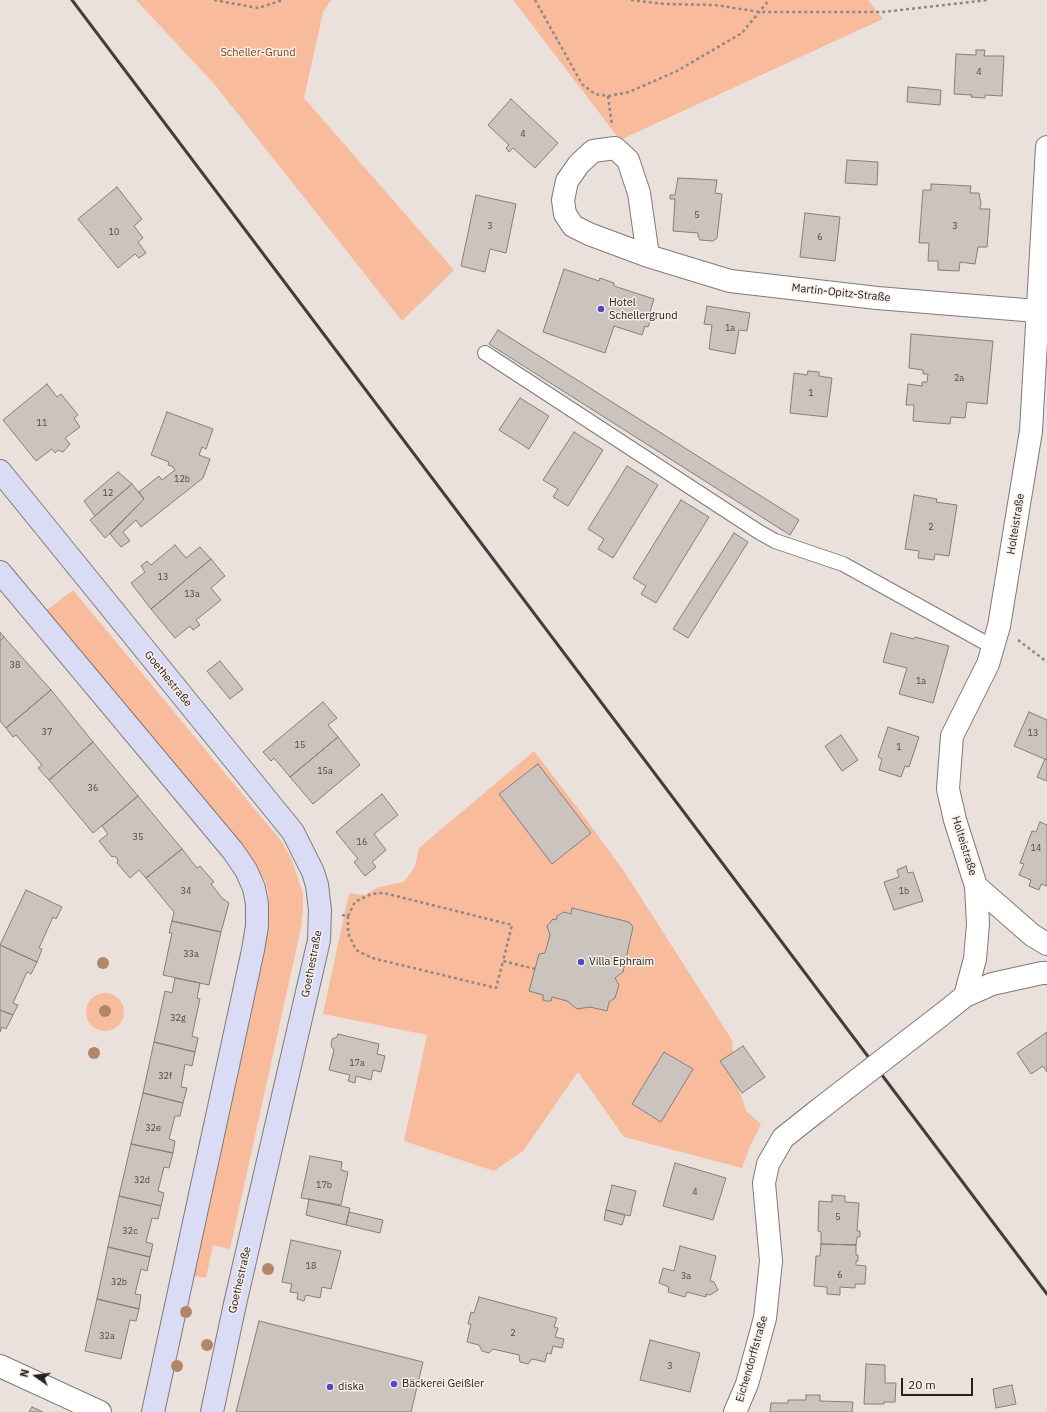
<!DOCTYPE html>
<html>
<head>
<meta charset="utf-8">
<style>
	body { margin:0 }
	#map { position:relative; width:1047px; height:1412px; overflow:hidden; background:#eae1dd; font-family:"IBM Plex Sans",sans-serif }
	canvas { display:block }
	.north { position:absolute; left:16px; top:1356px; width:40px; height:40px; -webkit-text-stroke:3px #f8efea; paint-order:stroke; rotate:284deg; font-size:11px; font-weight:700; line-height:16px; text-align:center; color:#24211f }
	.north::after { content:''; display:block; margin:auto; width:14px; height:18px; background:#24211f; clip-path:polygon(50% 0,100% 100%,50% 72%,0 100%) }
	.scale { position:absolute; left:901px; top:1378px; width:72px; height:18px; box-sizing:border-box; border:2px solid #24211f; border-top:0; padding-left:5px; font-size:12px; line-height:14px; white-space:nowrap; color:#24211f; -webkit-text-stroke:3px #f8efea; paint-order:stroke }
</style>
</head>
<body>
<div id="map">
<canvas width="1047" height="1412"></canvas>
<div class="north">N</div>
<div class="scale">20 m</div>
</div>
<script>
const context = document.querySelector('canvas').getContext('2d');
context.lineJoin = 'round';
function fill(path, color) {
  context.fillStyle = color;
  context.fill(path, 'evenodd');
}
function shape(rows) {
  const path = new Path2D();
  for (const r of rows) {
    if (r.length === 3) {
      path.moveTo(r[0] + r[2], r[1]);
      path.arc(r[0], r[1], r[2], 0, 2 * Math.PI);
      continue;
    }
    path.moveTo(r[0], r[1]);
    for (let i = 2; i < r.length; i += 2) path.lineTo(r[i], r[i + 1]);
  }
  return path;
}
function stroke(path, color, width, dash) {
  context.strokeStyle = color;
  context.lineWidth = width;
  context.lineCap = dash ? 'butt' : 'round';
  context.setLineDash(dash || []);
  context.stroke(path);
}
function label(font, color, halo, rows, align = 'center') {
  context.font = font + ' "IBM Plex Sans",sans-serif';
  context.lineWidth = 3;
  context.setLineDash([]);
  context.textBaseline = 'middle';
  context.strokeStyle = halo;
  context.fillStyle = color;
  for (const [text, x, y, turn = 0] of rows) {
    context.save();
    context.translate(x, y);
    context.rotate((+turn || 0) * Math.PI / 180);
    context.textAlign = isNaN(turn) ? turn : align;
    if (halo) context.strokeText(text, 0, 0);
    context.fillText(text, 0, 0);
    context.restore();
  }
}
fill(shape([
	[136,0,331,0,323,12,304,98,454,270,402,321,215,85],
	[513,0,868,0,883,19,620,140],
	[73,590,282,842,291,858,303,893,303,911,301,928,230,1249,213,1245,206,1278,189,1275,265,930,269,899,266,882,245,855,43,613],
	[534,751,574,803,624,871,732,1040,736,1083,747,1112,761,1124,751,1144,742,1168,624,1137,578,1072,523,1151,494,1171,404,1141,427,1035,323,1014,349,893,365,895,379,887,404,882,415,866,419,848],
	[105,1012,19]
]), '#f8bc9d');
const building = shape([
	[976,50,985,50,984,56,1004,56,1002,96,985,95,985,98,971,97,972,95,954,94,956,54,976,55,976,50],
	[908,87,941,90,940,105,907,102,908,87],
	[511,99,558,143,535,168,513,148,509,152,506,148,509,145,488,125,511,99],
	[847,160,878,162,877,185,845,183,847,160],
	[678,178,717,180,715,193,722,194,717,238,713,241,700,240,698,236,698,233,673,231,675,199,670,199,670,195,675,195,678,178],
	[931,184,971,186,970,193,979,193,981,203,980,209,990,209,987,247,978,247,975,264,960,262,959,271,938,270,938,261,928,261,929,243,919,243,923,190,931,190,931,184],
	[117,187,142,219,134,226,143,238,138,242,146,253,139,258,135,254,118,268,78,219,117,187],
	[476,195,516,204,506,253,490,249,485,272,461,266,476,195],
	[805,213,840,217,835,261,800,257,805,213],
	[564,269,599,281,600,278,614,283,614,286,654,299,648,318,651,319,648,327,645,326,642,335,614,326,605,353,543,332,564,269],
	[707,306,750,313,747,331,739,330,735,354,709,349,712,325,704,324,707,306],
	[498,330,799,520,790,535,489,344,498,330],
	[911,334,993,341,987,404,967,402,965,418,951,417,950,424,913,421,914,405,906,405,908,384,922,386,922,382,927,382,928,374,923,374,923,370,909,368,911,334],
	[808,371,819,372,819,376,832,378,827,417,790,413,794,373,807,375,808,371],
	[47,384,57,397,61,394,78,415,74,418,80,427,65,438,70,444,63,452,58,450,55,453,52,449,36,461,3,420,47,384],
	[520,398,549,416,529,449,499,430,520,398],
	[167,412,213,429,206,449,202,447,199,455,210,459,203,478,141,527,136,520,123,532,130,541,121,547,110,534,144,499,139,492,159,476,162,480,175,470,172,466,168,465,169,462,151,455,167,412],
	[574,432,603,450,568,506,553,497,558,489,543,480,574,432],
	[627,466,658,485,613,558,598,549,604,539,588,529,627,466],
	[118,472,132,484,95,516,84,501,118,472],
	[132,484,144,499,105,538,90,520,132,484],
	[914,495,937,499,936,502,957,505,949,556,935,554,934,560,918,558,919,551,905,549,914,495],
	[681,500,709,517,656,603,641,594,646,586,633,578,681,500],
	[734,533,748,542,688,638,673,629,734,533],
	[175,545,186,558,200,547,211,559,151,609,131,583,145,572,141,566,147,561,151,565,175,545],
	[211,559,225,576,211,588,221,600,196,620,200,625,193,630,190,626,175,638,151,609,211,559],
	[0,632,4,637,0,641,0,632],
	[891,633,914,639,915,637,949,646,933,703,899,694,907,668,883,662,891,633],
	[4,637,51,690,6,728,0,721,0,641,4,637],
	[220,661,243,689,230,699,207,671,220,661],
	[51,690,93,742,49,780,38,768,42,765,16,735,13,737,6,728,51,690],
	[323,702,337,718,328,725,338,737,290,777,274,758,271,761,263,752,323,702],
	[1029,712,1047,720,1047,760,1014,746,1029,712],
	[888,727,919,737,909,767,905,766,901,777,879,770,882,759,878,757,888,727],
	[841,735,858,760,842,771,825,746,841,735],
	[338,737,360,765,313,804,290,777,338,737],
	[93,742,138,796,93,833,49,780,93,742],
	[1045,759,1047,760,1047,781,1037,777,1045,759],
	[538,764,591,833,552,864,499,794,538,764],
	[382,794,398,815,374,834,386,850,372,862,376,867,365,876,354,862,358,859,336,832,382,794],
	[138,796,182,849,146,878,139,870,130,878,117,863,118,860,115,856,112,857,99,841,108,834,102,826,138,796],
	[1040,822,1047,825,1047,886,1041,884,1039,890,1029,886,1031,880,1019,875,1024,864,1020,863,1032,831,1036,832,1040,822],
	[182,849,197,868,200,866,214,882,211,884,222,898,229,903,221,932,172,921,174,912,146,878,182,849],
	[906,866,908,873,913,872,923,901,894,910,884,882,899,877,897,870,906,866],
	[26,890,62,907,56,919,53,917,39,948,42,949,37,962,0,945,26,890],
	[572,908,629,922,633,927,623,972,615,978,619,985,615,998,609,1002,607,1011,590,1007,577,1009,567,1001,552,997,551,1001,546,1001,543,1000,543,995,529,991,539,954,545,953,550,935,547,926,553,919,556,920,557,916,564,912,571,914,572,908],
	[172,921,221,932,209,985,163,975,172,933,169,933,172,921],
	[0,945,37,962,31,974,27,972,13,1003,18,1005,13,1015,0,1010,0,945],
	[175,978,200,983,197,998,200,999,192,1036,198,1038,195,1052,154,1042,165,991,172,993,175,978],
	[0,1010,13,1015,6,1029,2,1027,0,1032,0,1010],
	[1047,1032,1047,1072,1043,1066,1031,1074,1017,1053,1047,1032],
	[338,1034,379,1044,377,1054,385,1056,381,1072,373,1070,371,1080,356,1076,355,1083,348,1081,350,1075,329,1070,334,1050,331,1046,332,1039,337,1037,338,1034],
	[154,1042,195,1052,192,1066,185,1064,181,1087,187,1088,183,1103,143,1093,154,1042],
	[743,1046,765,1077,742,1093,720,1061,743,1046],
	[664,1052,693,1069,661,1122,632,1104,664,1052],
	[143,1093,183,1103,180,1116,175,1116,169,1139,175,1141,173,1153,131,1144,143,1093],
	[131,1144,173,1153,169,1168,164,1167,158,1191,164,1193,161,1206,119,1196,131,1144],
	[310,1156,342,1162,341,1170,348,1172,341,1205,301,1198,310,1156],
	[675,1163,726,1178,713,1220,663,1206,675,1163],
	[612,1185,636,1191,630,1216,606,1210,612,1185],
	[832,1195,845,1196,845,1202,859,1203,857,1231,860,1231,860,1237,857,1237,856,1245,821,1244,821,1232,818,1231,819,1201,832,1202,832,1195],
	[119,1196,161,1206,158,1219,152,1218,146,1242,153,1244,150,1257,108,1247,119,1196],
	[309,1199,350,1208,346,1225,306,1215,309,1199],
	[606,1210,625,1215,622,1225,604,1220,606,1210],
	[349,1212,383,1220,380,1233,346,1225,349,1212],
	[291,1240,341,1251,331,1289,322,1287,320,1298,306,1295,304,1301,297,1299,298,1293,290,1292,292,1284,282,1282,291,1240],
	[821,1244,856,1245,856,1255,858,1255,858,1261,856,1261,856,1265,866,1266,865,1284,855,1284,855,1288,840,1287,840,1295,827,1294,827,1287,814,1286,816,1256,820,1256,821,1244],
	[680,1246,716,1256,710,1281,714,1282,718,1290,710,1295,706,1294,706,1297,687,1292,685,1297,668,1292,669,1287,659,1283,663,1268,674,1271,680,1246],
	[108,1247,150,1257,147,1271,141,1269,135,1294,141,1295,139,1309,97,1299,108,1247],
	[479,1297,557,1318,554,1327,558,1328,555,1337,564,1339,562,1348,553,1346,551,1354,547,1353,545,1362,532,1359,528,1364,520,1362,519,1355,493,1349,489,1353,482,1351,479,1345,467,1342,471,1324,468,1324,471,1312,474,1313,479,1297],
	[97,1299,139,1309,136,1321,130,1320,121,1359,85,1351,97,1299],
	[259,1321,423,1362,411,1412,236,1412,259,1321],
	[650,1340,700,1353,690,1392,640,1380,650,1340],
	[866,1364,885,1365,885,1383,896,1383,895,1402,884,1402,884,1404,864,1404,866,1364],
	[1012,1385,1016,1404,996,1408,993,1389,1012,1385],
	[806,1395,820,1395,820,1401,853,1402,852,1412,770,1412,771,1403,788,1403,788,1400,806,1400,806,1395],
	[32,1407,43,1412,29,1412,32,1407]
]);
fill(building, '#cbc3be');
stroke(building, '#867e7a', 1);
const lane = shape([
	[485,353,759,532,775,541,843,564,993,647]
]);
const street = shape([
	[648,256,589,234,573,226,565,214,563,200,567,181,579,164,593,151,615,148,628,160,639,193,648,256,730,281,877,298,1037,311],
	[976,886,1032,935,1047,944],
	[965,996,975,959,978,924,976,886,955,820,948,789,952,736,988,664,999,626,1031,431,1047,147],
	[940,1016,965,996,992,984,1042,973,1047,973],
	[0,1366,100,1412],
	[735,1412,747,1384,765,1318,771,1261,764,1183,768,1164,783,1138,817,1111]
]);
const secondary = shape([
	[0,471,293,832,313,872,317,885,320,910,319,940,235,1304,212,1412],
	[0,572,233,851,246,870,254,888,257,904,257,926,253,950,153,1412]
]);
stroke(lane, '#817a76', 16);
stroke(street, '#817a76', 24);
stroke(secondary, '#817a76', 24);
stroke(shape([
	[214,0,258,8,283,0],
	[535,0,582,84,595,94,608,96,629,92,677,71,742,33,769,0],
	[631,0,664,4,715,5,760,12,883,12,988,0],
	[608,96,612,126],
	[1018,640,1047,662],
	[342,915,348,916,355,902,371,894,384,893,512,925,503,961,535,969],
	[348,916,348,933,356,950,372,958,496,988,503,961]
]), '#8f8885', 2.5, [3, 3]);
stroke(lane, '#fff', 14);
stroke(street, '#fff', 22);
stroke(secondary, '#dadcf6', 22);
stroke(shape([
	[72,0,1047,1294]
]), '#423e3c', 3);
const streetBridge = shape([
	[817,1111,940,1016]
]);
stroke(streetBridge, '#817a76', 24, []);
stroke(streetBridge, '#fff', 22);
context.fillStyle = '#b1876a';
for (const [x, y] of [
	[103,963],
	[105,1011],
	[94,1053],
	[268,1269],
	[186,1312],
	[207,1345],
	[177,1366]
]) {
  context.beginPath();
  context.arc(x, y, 6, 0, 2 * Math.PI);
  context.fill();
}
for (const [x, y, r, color] of [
	[601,309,4,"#4e4ac1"],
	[581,962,4,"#4e4ac1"],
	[394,1384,4,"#4e4ac1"],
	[330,1387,4,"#4e4ac1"]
]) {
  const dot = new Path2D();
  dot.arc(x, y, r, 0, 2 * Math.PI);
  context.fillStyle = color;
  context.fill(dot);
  stroke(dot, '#f8efea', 1.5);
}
label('9px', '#4e4a47', null, [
	["4",979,72],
	["4",523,134],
	["5",697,215],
	["3",490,226],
	["3",955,226],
	["10",114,232],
	["6",820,237],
	["1a",730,328],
	["2a",959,378],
	["1",811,393],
	["11",42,423],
	["12b",182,479],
	["12",108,493],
	["2",931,527],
	["13",163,577],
	["13a",192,594],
	["38",15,665],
	["1a",921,681],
	["37",47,732],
	["13",1033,733],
	["15",300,745],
	["1",899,747],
	["15a",325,771],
	["36",93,788],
	["35",138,837],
	["16",362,842],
	["14",1036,848],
	["34",186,891],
	["1b",904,891],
	["33a",191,954],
	["32g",178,1018],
	["17a",357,1063],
	["32f",165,1076],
	["32e",153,1128],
	["32d",142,1180],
	["17b",324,1185],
	["4",695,1192],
	["5",838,1217],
	["32c",130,1231],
	["18",311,1266],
	["6",840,1275],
	["3a",686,1276],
	["32b",119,1282],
	["2",513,1333],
	["32a",107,1336],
	["3",670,1366]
]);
label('11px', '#833d0c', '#f8efea', [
	["Scheller-Grund",258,53]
]);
label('11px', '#24211f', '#f8efea', [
	["Martin-Opitz-Straße",841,293,6],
	["Holteistraße",1016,524,-81],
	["Goethestraße",168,679,51],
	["Holteistraße",964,846,73],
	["Goethestraße",312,964,-79],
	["Goethestraße",240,1280,-77],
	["Eichendorffstraße",752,1359,-74]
]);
label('11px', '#24211f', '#f8efea', [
	["Hotel",609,303],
	["Schellergrund",609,316],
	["Villa Ephraim",589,962],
	["Bäckerei Geißler",402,1384],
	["diska",338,1387]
], 'left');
</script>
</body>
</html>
